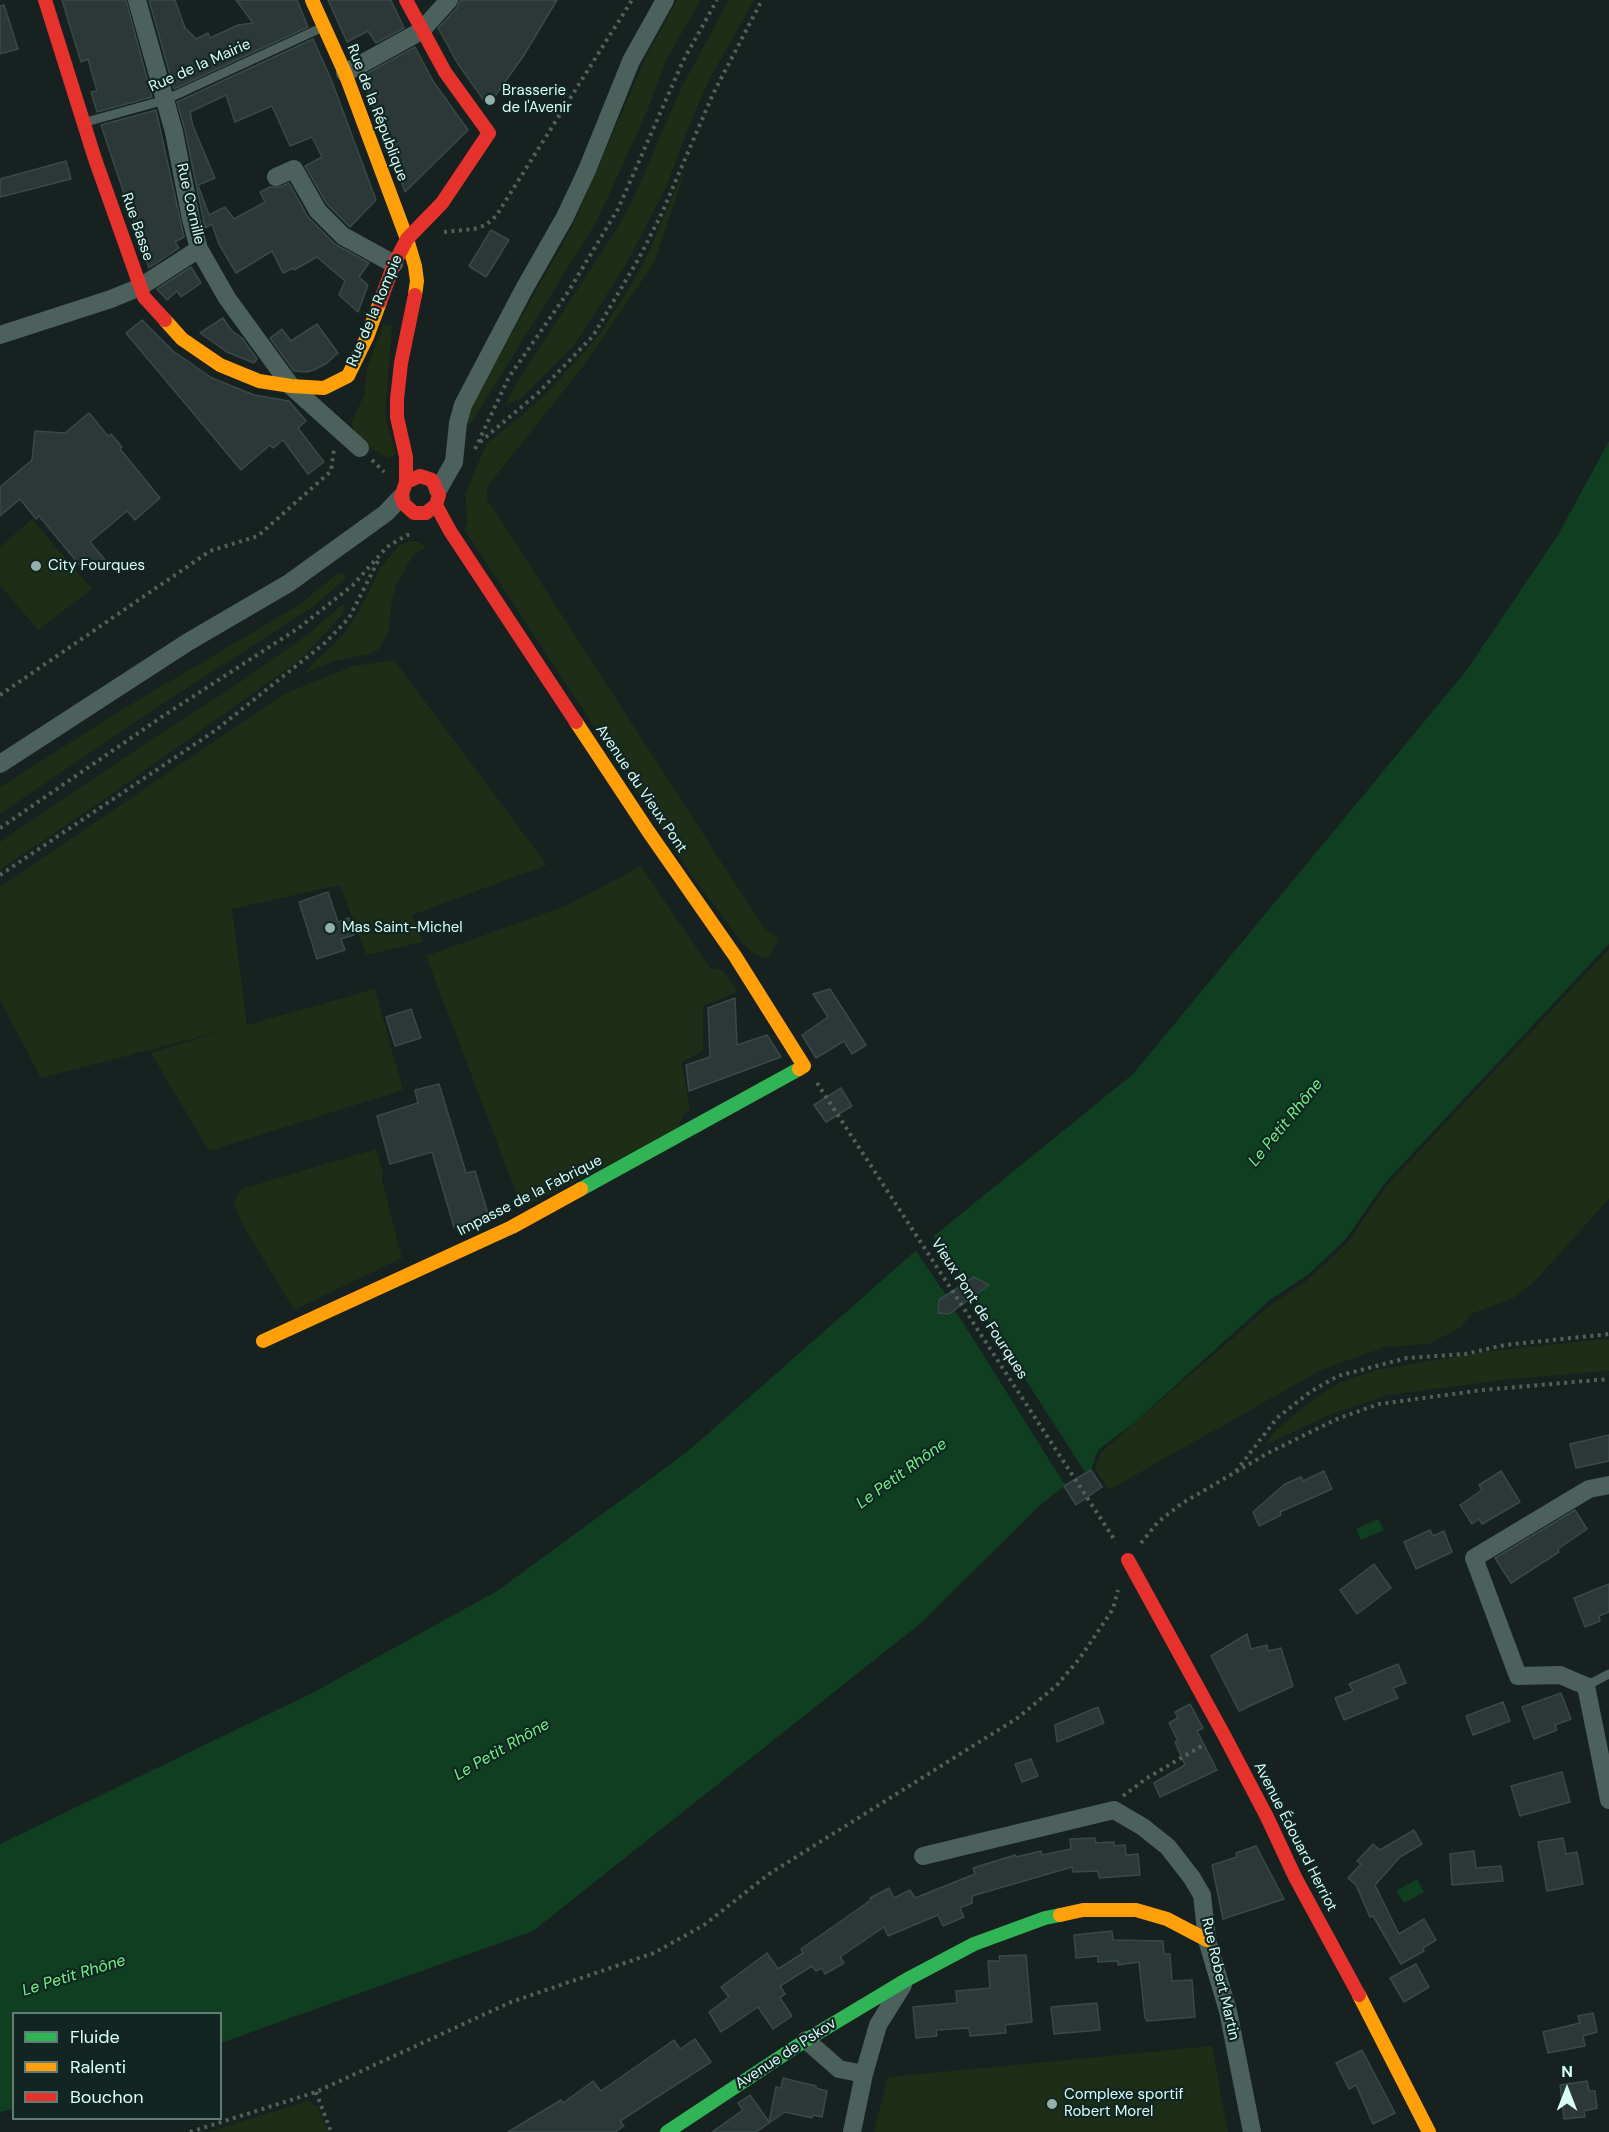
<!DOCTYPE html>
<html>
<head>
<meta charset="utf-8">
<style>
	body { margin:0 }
	#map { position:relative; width:1609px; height:2132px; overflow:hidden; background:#162120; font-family:"DM Sans",sans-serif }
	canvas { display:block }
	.legend { position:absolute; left:12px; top:2012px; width:210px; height:108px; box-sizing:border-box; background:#112623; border:2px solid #617c77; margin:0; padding:8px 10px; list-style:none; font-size:18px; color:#d9fcf5 }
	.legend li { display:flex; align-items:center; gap:12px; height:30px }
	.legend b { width:30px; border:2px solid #617c77 }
	.north { position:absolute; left:1537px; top:2060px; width:60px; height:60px; -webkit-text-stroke:4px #112623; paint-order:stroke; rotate:0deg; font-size:16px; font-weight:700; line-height:24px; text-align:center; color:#d9fcf5 }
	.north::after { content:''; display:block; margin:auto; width:21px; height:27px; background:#d9fcf5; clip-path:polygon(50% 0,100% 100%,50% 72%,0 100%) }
</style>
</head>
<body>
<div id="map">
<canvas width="1609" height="2132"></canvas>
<ul class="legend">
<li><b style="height:8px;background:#30b455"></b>Fluide</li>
<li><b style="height:8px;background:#ff9f0a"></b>Ralenti</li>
<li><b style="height:8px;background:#e5322d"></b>Bouchon</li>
</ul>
<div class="north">N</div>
</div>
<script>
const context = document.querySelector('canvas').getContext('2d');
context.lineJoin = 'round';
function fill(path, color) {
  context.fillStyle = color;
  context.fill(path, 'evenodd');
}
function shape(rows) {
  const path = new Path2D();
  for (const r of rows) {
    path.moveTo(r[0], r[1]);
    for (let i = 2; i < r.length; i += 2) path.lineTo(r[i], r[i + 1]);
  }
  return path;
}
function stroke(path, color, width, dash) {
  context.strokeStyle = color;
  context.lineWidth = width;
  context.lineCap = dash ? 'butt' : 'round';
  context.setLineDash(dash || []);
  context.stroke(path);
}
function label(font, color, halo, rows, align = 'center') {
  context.font = font + ' "DM Sans",sans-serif';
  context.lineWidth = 4.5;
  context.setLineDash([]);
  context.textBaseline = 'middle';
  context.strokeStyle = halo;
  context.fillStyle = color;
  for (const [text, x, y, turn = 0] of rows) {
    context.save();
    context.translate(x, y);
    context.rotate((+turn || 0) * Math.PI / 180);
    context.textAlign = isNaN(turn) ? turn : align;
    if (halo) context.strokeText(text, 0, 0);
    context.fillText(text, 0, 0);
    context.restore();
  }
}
fill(shape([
	[677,0,701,0,666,60,648,109,597,221,470,425,467,420,470,407,571,229,646,57],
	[729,0,754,0,709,80,687,131,667,185,627,263,576,343,519,400,505,405,519,379,620,224,635,195,681,88],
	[689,159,654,263,582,368,487,487,487,499,764,928,779,938,768,958,755,955,743,944,693,877,464,529,468,524,465,494,487,443,523,415,557,382,600,334,641,269],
	[383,325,392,325,385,416,396,454,388,458,367,446,356,436,351,423,364,395,367,368],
	[32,519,92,589,38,630,0,585,0,547],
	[409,541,418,542,427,547,414,554,397,583,391,605,389,630,379,649,370,654,334,661,301,675,334,644,349,627,362,605,381,567,399,546],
	[344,573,345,579,313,607,156,708,0,814,0,787,123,709,297,606,336,575],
	[343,604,345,607,342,615,300,660,106,798,0,870,0,842,149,741,230,689,307,635],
	[394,660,547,865,412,915,423,942,366,955,340,885,232,909,247,1025,375,989,403,1090,209,1151,151,1053,223,1031,41,1078,0,1000,0,887,284,694,353,666],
	[641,866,710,968,723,971,738,992,703,1006,703,1051,682,1062,690,1110,684,1114,677,1130,522,1208,426,956,568,905],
	[1609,949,1609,1199,1534,1282,1512,1299,1473,1313,1460,1328,1429,1344,1385,1347,1321,1370,1109,1490,1095,1468,1101,1452,1273,1303,1306,1281,1347,1243,1388,1184],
	[376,1149,383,1173,382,1180,402,1258,294,1310,244,1227,233,1203,241,1189],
	[1594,1340,1609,1340,1609,1371,1511,1379,1388,1395,1329,1415,1264,1446,1277,1429,1318,1396,1339,1383,1377,1370,1483,1352],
	[1212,2046,1228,2132,874,2132,888,2077],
	[308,2101,318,2107,328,2132,208,2132]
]), '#1d2d16');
fill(shape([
	[1609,441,1609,944,1385,1183,1345,1240,1309,1274,1270,1300,1134,1423,1098,1450,1091,1470,1064,1486,1037,1508,921,1623,533,1931,221,2043,220,2014,14,2014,13,2109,0,2112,0,1844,314,1692,497,1591,687,1452,913,1253,1133,1074,1466,671,1558,535],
	[973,1277,982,1281,982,1290,949,1314,943,1314,938,1310,939,1300],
	[1378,1519,1384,1530,1361,1540,1356,1529],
	[1417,1879,1424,1892,1404,1903,1396,1891]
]), '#103e20');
fill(shape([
	[932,1234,965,1286,948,1298,914,1248],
	[971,1295,1087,1475,1067,1488,953,1307]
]), '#162120');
const building = shape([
	[62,0,126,0,152,97,97,112,91,92,97,91,88,59,81,62,62,0],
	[149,0,175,0,185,28,196,39,208,33,210,38,238,25,253,23,236,0,297,0,308,27,174,89,149,0],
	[328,0,391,0,404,28,376,43,368,31,347,42,328,0],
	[460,0,557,0,524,55,488,106,458,64,438,28,457,8,460,0],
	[4,5,18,49,0,54,0,6,4,5],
	[313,39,331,79,376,200,350,227,327,204,305,166,322,157,312,137,290,146,272,106,235,122,226,95,190,112,193,126,215,178,198,185,209,215,225,207,234,219,265,202,260,192,270,187,280,187,289,183,308,217,335,244,369,263,359,277,368,285,358,312,339,295,345,281,317,257,294,270,293,268,283,273,272,251,236,273,219,244,212,224,205,228,185,130,177,102,313,39],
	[415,47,433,81,468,130,405,192,362,76,415,47],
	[156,110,184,237,175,242,179,248,149,268,101,125,156,110],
	[66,161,71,179,0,197,0,179,66,161],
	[491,230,509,240,486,277,469,266,491,230],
	[191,267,201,283,181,297,177,291,167,300,157,289,191,267],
	[223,318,231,330,242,338,257,359,254,363,227,352,200,333,223,318],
	[142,320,173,351,212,378,254,395,289,401,306,421,298,428,324,462,308,474,283,440,273,448,270,445,241,470,126,333,142,320],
	[317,324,338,353,327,363,314,370,307,372,294,371,270,338,282,329,291,341,317,324],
	[89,413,108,436,111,434,122,447,120,449,160,498,135,520,127,511,90,542,106,561,82,568,39,516,36,519,20,499,0,516,0,487,32,460,35,431,65,433,89,413],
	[328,892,338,922,349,918,354,935,341,939,345,950,317,959,299,902,328,892],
	[830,989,866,1045,852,1054,844,1041,816,1058,802,1035,828,1017,813,994,830,989],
	[735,998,737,1045,767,1035,781,1057,689,1091,686,1065,710,1057,708,1008,735,998],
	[411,1009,421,1038,395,1046,386,1017,411,1009],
	[439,1084,466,1173,475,1171,489,1217,454,1227,432,1152,390,1164,377,1116,418,1103,415,1090,439,1084],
	[841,1088,852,1106,826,1122,814,1105,841,1088],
	[974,1277,989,1285,949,1314,938,1313,939,1300,974,1277],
	[1609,1435,1609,1461,1576,1468,1570,1444,1609,1435],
	[1091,1470,1102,1487,1076,1505,1064,1486,1091,1470],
	[1324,1471,1332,1489,1280,1512,1281,1515,1259,1526,1253,1512,1285,1484,1301,1477,1303,1481,1324,1471],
	[1501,1471,1520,1502,1482,1524,1479,1519,1472,1524,1460,1505,1482,1490,1479,1485,1501,1471],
	[1575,1510,1587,1529,1558,1549,1559,1552,1511,1583,1495,1558,1575,1510],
	[1430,1530,1433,1536,1444,1531,1452,1552,1416,1569,1404,1542,1430,1530],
	[1374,1564,1391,1588,1357,1614,1340,1590,1374,1564],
	[1609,1584,1609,1612,1599,1616,1600,1621,1585,1627,1574,1598,1609,1584],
	[1247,1634,1251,1649,1267,1645,1268,1651,1281,1648,1293,1686,1239,1711,1211,1656,1247,1634],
	[1398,1664,1406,1683,1393,1688,1398,1698,1344,1720,1335,1698,1353,1691,1349,1684,1398,1664],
	[1561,1693,1571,1719,1555,1725,1557,1730,1534,1739,1522,1707,1561,1693],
	[1503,1702,1510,1721,1473,1735,1466,1716,1503,1702],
	[1190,1704,1203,1728,1197,1731,1217,1770,1160,1797,1154,1783,1185,1765,1175,1742,1178,1741,1169,1723,1178,1718,1175,1712,1190,1704],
	[1098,1707,1104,1723,1057,1742,1055,1725,1098,1707],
	[1031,1759,1038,1776,1022,1782,1015,1764,1031,1759],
	[1562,1772,1570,1802,1520,1816,1511,1786,1562,1772],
	[1414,1830,1422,1844,1400,1857,1375,1885,1399,1934,1424,1919,1436,1940,1423,1948,1424,1951,1401,1964,1373,1916,1370,1917,1356,1885,1348,1878,1361,1864,1357,1861,1373,1844,1380,1850,1414,1830],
	[1095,1838,1096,1843,1114,1842,1114,1846,1125,1845,1126,1855,1138,1854,1140,1875,1099,1878,1098,1871,1073,1872,1072,1867,972,1896,972,1903,960,1908,964,1917,943,1926,938,1915,888,1936,884,1927,840,1957,844,1963,825,1974,822,1968,816,1971,812,1966,780,1986,785,1994,780,1998,792,2016,773,2029,758,2007,721,2032,709,2012,729,1997,721,1987,767,1953,778,1969,803,1953,801,1949,871,1900,870,1898,889,1888,894,1898,910,1890,915,1898,975,1874,973,1868,1015,1855,1016,1857,1041,1851,1042,1855,1071,1849,1070,1839,1095,1838],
	[1563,1838,1566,1854,1577,1852,1583,1884,1547,1891,1538,1842,1563,1838],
	[1256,1846,1284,1899,1223,1919,1212,1865,1237,1857,1236,1853,1256,1846],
	[1474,1851,1476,1868,1501,1866,1503,1881,1452,1885,1450,1854,1474,1851],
	[1112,1931,1113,1940,1163,1941,1164,1954,1170,1954,1172,1981,1192,1980,1195,2017,1147,2021,1146,2018,1145,2018,1139,1962,1118,1965,1118,1961,1098,1962,1098,1956,1076,1958,1074,1935,1112,1931],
	[1026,1955,1032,2022,1005,2025,1006,2033,970,2036,969,2028,936,2030,937,2036,916,2038,913,2007,957,2003,956,1991,990,1988,988,1961,1000,1961,999,1956,1026,1955],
	[1416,1964,1429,1987,1404,2002,1390,1978,1416,1964],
	[1097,2003,1100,2030,1054,2034,1051,2007,1097,2003],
	[1593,2013,1597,2032,1583,2036,1585,2046,1548,2053,1543,2032,1580,2023,1578,2016,1593,2013],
	[695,2039,711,2062,620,2121,624,2126,615,2132,508,2132,561,2100,563,2103,593,2081,601,2091,674,2040,680,2049,695,2039],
	[1362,2050,1395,2113,1373,2124,1356,2085,1349,2089,1336,2063,1362,2050],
	[783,2078,816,2086,816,2088,827,2091,822,2117,813,2115,812,2118,785,2112,756,2132,712,2132,743,2110,738,2103,750,2095,769,2122,776,2087,781,2088,783,2078],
	[1587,2081,1589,2091,1595,2091,1597,2108,1584,2111,1585,2117,1564,2119,1560,2085,1587,2081]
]);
fill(building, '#2b3837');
stroke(building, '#384a48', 1.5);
stroke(shape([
	[444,232,474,229,486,225,496,216,632,0],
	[480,442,538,393,593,336,639,258,661,215,713,94,762,0],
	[475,449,509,377,568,292,618,209,683,61,717,0],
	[372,460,384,472],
	[0,695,210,551,258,536,331,471,334,449],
	[0,828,160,718,300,627,353,585,387,547,407,535,410,535],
	[0,875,216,730,326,642,349,618,379,559],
	[817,1083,1116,1542],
	[1236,1471,1277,1418,1310,1392,1338,1376,1407,1358,1465,1354,1505,1345,1609,1334],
	[1141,1543,1158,1522,1181,1504,1268,1453,1337,1419,1379,1404,1483,1390,1609,1379],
	[1123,1796,1147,1778,1205,1744],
	[316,2092,331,2132],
	[190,2132,316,2092,511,2002,654,1953,704,1925,769,1874,1019,1717,1057,1685,1080,1658,1113,1609,1118,1590]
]), '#4e6355', 4, [3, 4.5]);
stroke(shape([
	[86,122,165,100,323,27],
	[1586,1686,1609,1674]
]), '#4c615c', 9);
stroke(shape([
	[137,0,174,132,191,219,199,249,227,298,291,386,360,448],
	[345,73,421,31,449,0],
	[276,177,294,169,318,211,343,236,394,264],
	[0,335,111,299,140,287,199,249],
	[438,490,454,462,458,423,463,405,524,289,565,217,587,170,631,61,665,0],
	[0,764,188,642,289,583,386,513,401,497],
	[1609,1485,1589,1489,1474,1558,1518,1676,1560,1675,1586,1686,1609,1800],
	[923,1856,1114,1810,1143,1827,1168,1847,1192,1878,1202,1895,1207,1940,1228,2011,1252,2132],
	[806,2040,839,2069,864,2074],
	[852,2132,864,2074,878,2025,903,1985]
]), '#4c615c', 18);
stroke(shape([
	[581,1189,799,1069],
	[667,2132,806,2040,906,1980,974,1944,1045,1918,1060,1915]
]), '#30b455', 14);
stroke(shape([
	[312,0,345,73,407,239,415,266,417,281,415,295],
	[165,320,182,339,220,365,259,381,291,386,324,388,348,376,367,337,380,302],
	[576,722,648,831,735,956,804,1066,799,1069],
	[263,1341,512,1227,581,1189],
	[1060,1915,1083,1910,1136,1910,1167,1919,1207,1940],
	[1359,1995,1429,2132]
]), '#ff9f0a', 14);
stroke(shape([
	[45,0,95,159,144,297,165,320],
	[380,302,394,264,407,239,442,203,489,133,445,72,406,0],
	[406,482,420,476,432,480,439,495,436,505,426,513,414,513,404,504,401,497,406,482,406,457,397,417,397,399,401,363,415,295],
	[436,505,450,531,576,722],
	[1128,1560,1224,1735,1267,1817,1295,1877,1359,1995]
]), '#e5322d', 14);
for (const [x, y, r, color] of [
	[490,100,6,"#95afaa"],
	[36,566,6,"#95afaa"],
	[330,928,6,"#95afaa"],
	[1052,2104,6,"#95afaa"]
]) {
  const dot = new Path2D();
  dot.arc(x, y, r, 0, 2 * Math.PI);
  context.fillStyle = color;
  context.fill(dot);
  stroke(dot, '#112623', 2);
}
label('15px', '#d9fcf5', '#112623', [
	["Rue de la Mairie",200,66,-24],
	["Rue de la République",377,113,69],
	["Rue Cornille",190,204,77],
	["Rue Basse",137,227,71],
	["Rue de la Rompie",375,311,-67],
	["Avenue du Vieux Pont",641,789,56],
	["Impasse de la Fabrique",530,1196,-27],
	["Vieux Pont de Fourques",979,1309,57],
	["Avenue Édouard Herriot",1295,1837,63],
	["Rue Robert Martin",1220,1979,77],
	["Avenue de Pskov",786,2054,-33]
]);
label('15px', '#d9fcf5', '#112623', [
	["Brasserie",502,91],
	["de l'Avenir",502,108],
	["City Fourques",48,566],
	["Mas Saint-Michel",342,928],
	["Complexe sportif",1064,2095],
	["Robert Morel",1064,2112]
], 'left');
label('italic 16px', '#70f385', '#112623', [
	["Le Petit Rhône",1286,1123,-51],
	["Le Petit Rhône",902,1474,-36],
	["Le Petit Rhône",502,1750,-30],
	["Le Petit Rhône",74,1976,-17]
]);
</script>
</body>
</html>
